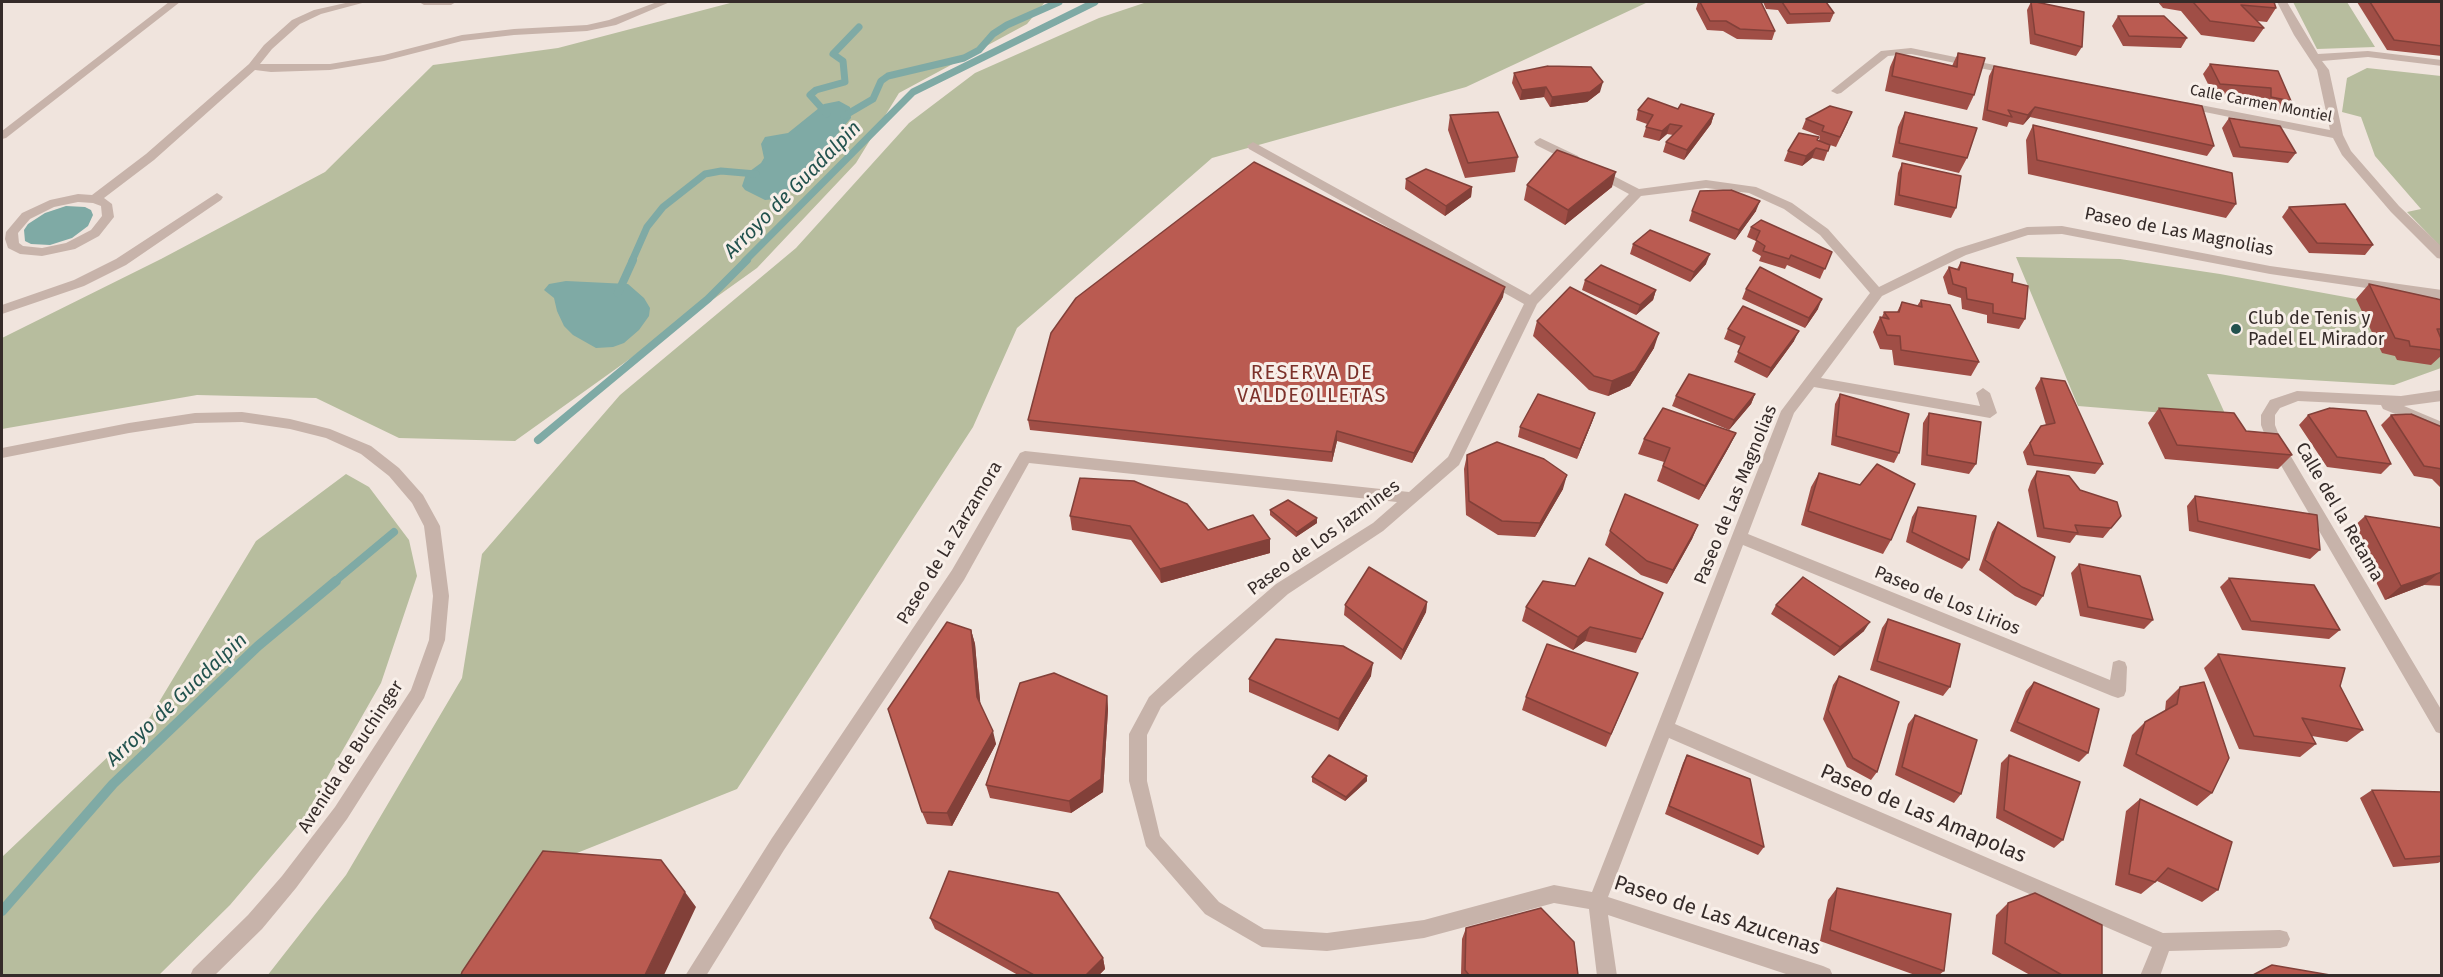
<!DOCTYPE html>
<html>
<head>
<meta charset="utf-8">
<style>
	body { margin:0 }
	#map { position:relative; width:2443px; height:977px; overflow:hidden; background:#f0e4dd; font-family:"Fira Sans",sans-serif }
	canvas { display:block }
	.frame { position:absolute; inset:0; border:3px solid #352b29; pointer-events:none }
</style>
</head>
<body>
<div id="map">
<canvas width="2443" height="977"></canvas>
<div class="frame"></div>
</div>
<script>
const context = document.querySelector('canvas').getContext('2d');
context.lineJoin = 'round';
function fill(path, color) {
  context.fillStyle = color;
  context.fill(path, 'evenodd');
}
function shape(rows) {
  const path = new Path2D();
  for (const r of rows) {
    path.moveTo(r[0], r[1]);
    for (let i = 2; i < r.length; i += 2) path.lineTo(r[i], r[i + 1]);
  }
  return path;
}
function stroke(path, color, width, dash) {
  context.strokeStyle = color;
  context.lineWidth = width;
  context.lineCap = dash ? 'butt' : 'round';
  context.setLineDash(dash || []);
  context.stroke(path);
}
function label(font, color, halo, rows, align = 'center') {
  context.font = font + ' "Fira Sans",sans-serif';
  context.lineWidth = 6;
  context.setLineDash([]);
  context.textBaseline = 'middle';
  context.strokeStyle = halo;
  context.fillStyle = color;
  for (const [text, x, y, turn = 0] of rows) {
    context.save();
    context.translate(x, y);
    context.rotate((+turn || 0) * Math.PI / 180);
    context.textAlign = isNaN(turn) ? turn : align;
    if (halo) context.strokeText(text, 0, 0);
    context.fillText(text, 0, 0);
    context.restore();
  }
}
fill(shape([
	[734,2,1045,2,1027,24,899,93,856,163,757,268,515,441,399,438,316,398,197,395,2,429,2,338,161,259,325,172,433,65,558,48],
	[1147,2,1648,2,1466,87,1212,158,1017,328,973,427,737,789,572,855,512,975,267,976,346,875,462,678,482,554,620,395,796,248,909,123,975,73,1099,18],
	[2293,2,2347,2,2375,47,2317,49],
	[2367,68,2441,76,2441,247,2407,212,2421,209,2375,156,2361,117,2342,112,2347,78],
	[2016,257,2120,259,2220,274,2411,309,2441,349,2441,368,2394,385,2207,374,2227,418,2078,406],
	[346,474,369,487,409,540,417,576,381,683,304,818,230,905,159,975,2,975,2,857,150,717,256,541]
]), '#b7bd9e');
fill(shape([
	[839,101,850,107,851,118,839,132,832,150,800,182,783,196,776,199,765,200,745,190,742,186,746,174,761,163,764,158,761,144,765,137,788,133,824,104],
	[66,206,85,207,91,210,93,215,88,226,72,238,50,245,31,244,25,241,24,230,28,224,45,213],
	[566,281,628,284,644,298,650,308,649,316,639,330,624,343,613,347,596,348,573,335,564,326,557,311,554,298,544,290,549,284]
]), '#7faaa5');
stroke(shape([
	[827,114,810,95,816,90,845,82,843,61,833,54,859,27],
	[844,116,873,99,881,81,888,76,964,58,979,50,993,34,1007,25,1059,2],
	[632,261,647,227,663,207,705,174,721,171,756,174],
	[745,261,913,92,1095,2]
]), '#7faaa5', 7);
stroke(shape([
	[618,293,633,260],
	[538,440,708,299,747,260],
	[334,582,394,532]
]), '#7faaa5', 8);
stroke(shape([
	[2,911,113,784,258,646,336,581]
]), '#7faaa5', 10);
fill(shape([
	[169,2,180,2,6,138,2,139,2,131,169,2],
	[350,2,366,2,321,14,300,24,272,49,260,64,330,64,384,55,462,35,514,29,587,25,609,20,657,2,670,2,616,25,587,31,514,35,462,41,384,61,330,70,271,72,255,70,154,160,104,198,112,204,114,217,99,236,75,249,42,256,20,254,8,248,5,239,6,232,22,213,50,200,78,194,92,195,146,154,249,64,264,45,292,20,314,10,350,2],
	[78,202,93,203,101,206,102,216,91,230,66,243,42,248,23,246,19,243,18,233,30,219,54,207,78,202],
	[419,2,456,2,451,5,424,5,419,2],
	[2277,2,2287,2,2318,54,2368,51,2442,60,2442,66,2368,57,2322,61,2329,70,2343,135,2351,151,2399,206,2442,247,2442,259,2437,258,2391,212,2342,155,2333,138,2185,108,2179,105,2185,102,2330,130,2317,70,2294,35,2277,2],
	[1911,48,2014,69,2020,72,2014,75,1911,54,1888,56,1841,93,1837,94,1831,91,1881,51,1911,48],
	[1540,138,1578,156,1580,159,1574,163,1570,162,1536,145,1534,142,1540,138],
	[1253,142,1530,295,1629,194,1594,175,1594,169,1598,168,1639,189,1706,180,1756,187,1792,203,1828,229,1879,287,1956,249,2027,227,2062,226,2270,266,2442,290,2442,299,2270,274,2062,234,2028,235,1966,255,1882,296,1821,378,1980,406,1976,393,1983,388,1990,393,1997,413,1990,418,1814,387,1794,413,1748,534,2110,680,2113,662,2119,660,2125,662,2127,667,2126,691,2124,696,2118,698,2112,696,1743,545,1675,724,2163,933,2280,930,2287,932,2290,939,2287,946,2280,948,2169,951,2160,976,2140,976,2152,947,1669,738,1608,897,1823,966,1830,969,1833,976,1792,976,1608,915,1617,976,1597,976,1589,909,1554,903,1424,938,1327,951,1262,947,1205,914,1146,846,1129,781,1129,734,1149,697,1195,654,1276,584,1373,523,1397,502,1029,463,964,580,784,850,706,976,685,976,772,838,952,570,1020,453,1025,451,1409,492,1448,457,1524,304,1249,149,1247,146,1253,142],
	[1706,188,1749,193,1784,209,1820,235,1870,293,1781,411,1592,892,1554,885,1424,920,1327,933,1264,929,1219,902,1160,836,1147,781,1147,735,1161,707,1288,594,1383,531,1459,465,1537,304,1641,196,1706,188],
	[217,193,223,197,221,200,126,265,84,286,2,314,2,305,74,280,116,259,217,193],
	[2442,390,2442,401,2404,406,2442,422,2442,433,2383,409,2381,405,2298,401,2280,408,2275,415,2275,425,2280,438,2442,711,2442,734,2436,732,2268,443,2261,425,2261,415,2270,400,2297,391,2401,396,2442,390],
	[242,412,290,419,330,429,371,446,399,468,423,495,440,526,449,596,445,640,424,698,347,819,296,888,262,929,214,976,190,976,193,969,248,915,282,876,335,807,411,690,429,640,433,596,424,526,412,503,389,476,361,454,326,438,290,429,242,422,195,423,129,433,2,458,2,448,129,423,195,413,242,412]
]), '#c7b3aa');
fill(shape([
	[1698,2,1761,2,1775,31,1772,40,1737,39,1723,31,1707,30,1696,9],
	[1763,2,1826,2,1834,13,1830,22,1787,24,1778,10,1766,9],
	[2031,2,2036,2,2082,47,2076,56,2030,44,2027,10],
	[2158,2,2274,2,2276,8,2267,22,2257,21,2264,28,2254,42,2201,35,2181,11,2163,8],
	[2357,2,2442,2,2442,56,2387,50],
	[2118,16,2187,38,2181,48,2123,46,2112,26],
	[1896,53,1952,66,1958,53,1974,95,1967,110,1885,91,1890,67],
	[2210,64,2278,71,2291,101,2284,111,2264,107,2264,98,2213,94,2203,74],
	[1994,66,2214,146,2207,156,2030,117,2023,125,2009,122,2007,127,1982,120,1989,76],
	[1514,73,1600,92,1587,102,1550,107,1544,97,1520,100,1512,83],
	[1678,109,1714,114,1711,124,1684,160,1663,152,1666,142,1673,135,1667,134,1659,141,1643,137,1647,124,1636,120,1638,110],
	[1905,112,1967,158,1959,173,1892,157,1898,127],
	[1450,115,1518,157,1515,172,1465,178,1448,130],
	[2229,118,2296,153,2288,163,2233,157,2222,128],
	[1806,119,1848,122,1836,147,1830,145,1824,161,1812,158,1802,166,1784,161,1788,151,1819,141,1820,136,1802,129],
	[2033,125,2236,204,2226,218,2028,174,2026,140],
	[1902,163,1956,208,1951,218,1894,205,1898,173],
	[1406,179,1472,187,1471,197,1445,216,1405,189],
	[1527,185,1612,187,1565,225,1524,200],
	[2289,207,2373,245,2365,255,2309,253,2282,217],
	[1692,211,1756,211,1735,240,1689,221],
	[1751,227,1832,252,1820,279,1787,265,1785,269,1759,261,1761,256,1752,251,1756,241,1747,237],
	[1633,244,1706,264,1690,282,1630,254],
	[1961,262,2012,282,2025,319,2019,329,1987,323,1987,315,1962,309,1961,298,1948,294,1943,277,1949,267,1957,269],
	[1585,280,1656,290,1653,300,1636,315,1582,290],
	[2369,284,2442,300,2442,355,2431,365,2397,360,2395,356,2382,353,2356,299],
	[1746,289,1818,309,1805,328,1742,299],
	[1503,297,1412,463,1337,441,1332,462,1030,430,1028,420],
	[1921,300,1979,362,1971,376,1894,365,1892,350,1880,349,1873,332,1880,317,1882,317,1884,312,1897,312,1902,302,1917,306],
	[1537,321,1654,348,1630,386,1608,396,1589,390,1533,336],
	[1728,329,1794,341,1767,378,1734,362,1741,346,1724,339],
	[2041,378,2103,464,2095,474,2027,465,2023,452,2041,426,2046,425,2035,388],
	[1755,394,1751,404,1729,430,1672,406,1676,396],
	[1840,394,1899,453,1894,463,1831,445,1835,404],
	[2159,408,2246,431,2292,455,2278,469,2165,459,2148,423],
	[1595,413,1592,422,1577,459,1518,437,1520,427],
	[1929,413,1976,464,1969,474,1921,465,1923,423],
	[2308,415,2391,464,2381,474,2327,467,2299,425],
	[2391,415,2442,427,2442,489,2432,479,2414,476,2381,425],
	[1736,433,1729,447,1699,500,1657,481,1664,462,1638,454,1644,439],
	[1467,455,1563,489,1535,537,1498,535,1466,515,1464,469],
	[2037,471,2080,490,2121,516,2103,538,2076,535,2070,543,2037,537,2028,490,2031,481],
	[1819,473,1891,540,1883,554,1801,525,1811,487],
	[2195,496,2320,550,2310,559,2189,531,2187,506],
	[1918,507,1969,560,1962,569,1906,542,1912,517],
	[1270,510,1317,518,1317,523,1296,537,1270,515],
	[1070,516,1208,530,1270,539,1270,553,1161,583,1131,540,1072,530],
	[2365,516,2442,528,2442,586,2424,585,2385,600,2350,530],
	[1998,522,2043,596,2036,606,2015,596,1979,570,1992,532],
	[1698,525,1692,539,1667,584,1641,575,1605,545,1610,531],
	[2079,564,2153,620,2144,629,2080,616,2071,573],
	[2229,578,2340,630,2329,639,2242,630,2220,587],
	[1575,586,1663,593,1636,653,1585,641,1573,650,1522,621,1526,607],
	[1427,602,1426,612,1401,660,1344,615,1345,605],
	[1776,605,1864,631,1834,656,1771,614],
	[1888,619,1950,687,1943,696,1870,670,1882,628],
	[971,630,975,644,980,703,996,744,952,826,927,824,922,812],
	[2218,654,2340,686,2363,730,2347,742,2312,736,2316,744,2300,757,2239,749,2204,668],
	[1638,673,1606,747,1522,710,1526,697],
	[1371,676,1338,731,1249,692,1249,679],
	[1839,676,1877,772,1871,780,1847,767,1823,719,1833,685],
	[2034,682,2088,753,2079,762,2010,731,2026,691],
	[2180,687,2212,793,2197,806,2123,766,2132,735,2145,722,2165,711,2166,701],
	[1107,696,1108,709,1103,792,1071,813,990,798,986,785],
	[1915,715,1961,794,1954,803,1895,775,1908,724],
	[1687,755,1764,847,1758,855,1665,814,1683,763],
	[2009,755,2063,840,2054,848,1996,818,2001,763],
	[1367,776,1367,781,1345,801,1312,782,1312,777],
	[2372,790,2442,792,2442,861,2438,863,2393,867,2360,798],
	[2140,799,2218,890,2202,902,2157,881,2141,894,2115,885,2126,811],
	[1837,888,1944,971,1939,975,1915,975,1820,941,1828,900],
	[2008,903,2102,975,2030,975,1992,954,1996,915],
	[930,918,1103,958,1105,969,1099,975,1018,975,935,929],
	[1466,928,1578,975,1461,975,1462,939]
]), '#a04e46');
fill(shape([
	[1603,82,1600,92,1587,102,1550,107,1552,97],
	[1546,87,1544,97,1520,100,1522,90],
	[2035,107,2030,117,2023,125,2028,115],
	[1714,114,1711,124,1684,160,1687,150],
	[1670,124,1667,134,1659,141,1662,131],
	[1816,148,1812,158,1802,166,1806,156],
	[1616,172,1612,187,1565,225,1568,210],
	[1472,187,1471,197,1445,216,1446,206],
	[1760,201,1756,211,1735,240,1739,230],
	[1710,254,1706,264,1690,282,1694,272],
	[1505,287,1503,297,1412,463,1414,453],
	[1656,290,1653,300,1636,315,1640,305],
	[1822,299,1818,309,1805,328,1809,318],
	[1799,331,1794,341,1767,378,1771,368],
	[1659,333,1654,348,1630,386,1608,396,1612,381],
	[1755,394,1751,404,1729,430,1734,420],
	[1595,413,1592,422,1577,459,1580,449],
	[1337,431,1337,441,1332,462,1332,452],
	[1736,433,1729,447,1699,500,1705,486],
	[1567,475,1563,489,1535,537,1540,523],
	[1317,518,1317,523,1296,537,1297,532],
	[1698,525,1692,539,1667,584,1673,570],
	[1270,539,1270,553,1161,583,1160,569],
	[2440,572,2424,585,2385,600,2401,586],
	[1427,602,1426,612,1401,660,1403,650],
	[1870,622,1864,631,1834,656,1840,647],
	[1590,627,1585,641,1573,650,1578,637],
	[971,630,975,644,981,710,977,697],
	[1373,663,1371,676,1338,731,1339,719],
	[1107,696,1108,709,1103,792,1071,813,1069,801],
	[993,731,996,744,952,826,947,813],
	[1367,776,1367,781,1345,801,1346,797],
	[685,892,696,907,664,975,645,975],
	[1103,958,1105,969,1099,975,1086,975]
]), '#824039');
const building = shape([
	[1700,2,1761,2,1775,31,1740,29,1726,21,1710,21,1700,2],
	[1782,2,1826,2,1834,13,1790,14,1782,2],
	[2031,2,2036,2,2084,12,2082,47,2035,34,2031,2],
	[2193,2,2274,2,2276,8,2241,5,2264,28,2210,21,2193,2],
	[2370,2,2442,2,2442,46,2394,40,2370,2],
	[2118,16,2164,16,2187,38,2129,36,2118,16],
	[1896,53,1957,67,1958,53,1985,58,1974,95,1892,76,1896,53],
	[2210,64,2278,71,2291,101,2271,97,2271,88,2220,84,2210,64],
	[1548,66,1591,67,1603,82,1590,92,1552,97,1546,87,1522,90,1514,73,1548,66],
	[1994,66,2202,106,2214,146,2035,107,2028,115,2008,110,2012,117,1987,110,1994,66],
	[1648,98,1678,109,1681,104,1714,114,1687,150,1666,142,1682,126,1670,124,1662,131,1646,127,1653,115,1638,110,1648,98],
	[1830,106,1852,112,1840,137,1822,131,1824,126,1806,119,1830,106],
	[1498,112,1518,157,1468,163,1450,115,1498,112],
	[1905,112,1977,128,1967,158,1899,143,1905,112],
	[2229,118,2280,126,2296,153,2240,147,2229,118],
	[2033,125,2232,173,2236,204,2037,160,2033,125],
	[1799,133,1819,137,1817,140,1830,145,1828,151,1816,148,1806,156,1788,151,1799,133],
	[1557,150,1616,172,1568,210,1527,185,1557,150],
	[1254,162,1505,287,1414,453,1337,431,1332,452,1028,420,1051,333,1076,298,1254,162],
	[1902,163,1961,176,1956,208,1899,195,1902,163],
	[1426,169,1472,187,1446,206,1406,179,1426,169],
	[1731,190,1760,201,1739,230,1692,211,1700,191,1731,190],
	[2345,204,2373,245,2317,243,2289,207,2345,204],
	[1761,220,1832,252,1825,269,1791,255,1789,259,1763,251,1765,246,1756,240,1760,231,1751,227,1761,220],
	[1650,230,1710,254,1694,272,1633,244,1650,230],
	[1961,262,2013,274,2012,282,2028,286,2025,319,1993,313,1993,304,1967,299,1966,288,1953,284,1949,267,1959,270,1961,262],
	[1601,265,1656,290,1640,305,1585,280,1601,265],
	[1760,267,1822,299,1809,318,1746,289,1760,267],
	[2369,284,2442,300,2442,329,2437,329,2442,341,2442,350,2410,346,2409,341,2395,338,2369,284],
	[1570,287,1659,333,1635,371,1612,381,1594,376,1537,321,1570,287],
	[1921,300,1950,305,1979,362,1901,350,1900,336,1887,335,1880,317,1889,319,1884,312,1899,312,1902,302,1922,307,1921,300],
	[1743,306,1799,331,1771,368,1738,352,1745,337,1728,329,1743,306],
	[1689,374,1755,394,1734,420,1676,396,1689,374],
	[2041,378,2065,381,2103,464,2034,455,2030,443,2041,426,2055,423,2041,378],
	[1538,394,1595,413,1580,449,1520,427,1538,394],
	[1840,394,1909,414,1899,453,1836,436,1840,394],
	[1663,408,1736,433,1705,486,1663,466,1670,448,1644,439,1663,408],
	[2159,408,2234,413,2246,431,2278,434,2292,455,2177,445,2159,408],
	[2330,408,2366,411,2391,464,2337,457,2308,415,2330,408],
	[1929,413,1981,422,1976,464,1927,455,1929,413],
	[2411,414,2442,427,2442,469,2424,466,2391,415,2411,414],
	[1497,442,1544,459,1567,475,1540,523,1502,521,1469,501,1467,455,1497,442],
	[1877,464,1915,484,1891,540,1808,511,1819,473,1860,485,1877,464],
	[2037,471,2069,476,2080,490,2117,502,2121,516,2111,528,2075,525,2078,533,2044,528,2035,480,2037,471],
	[1080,478,1134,481,1187,504,1208,530,1253,515,1270,539,1160,569,1130,526,1070,516,1080,478],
	[1625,494,1698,525,1673,570,1647,561,1610,531,1625,494],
	[2195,496,2317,515,2320,550,2198,521,2195,496],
	[1288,500,1317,518,1297,532,1270,510,1288,500],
	[1918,507,1976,516,1969,560,1912,532,1918,507],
	[2365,516,2442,528,2442,572,2401,586,2365,516],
	[1998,522,2055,557,2043,596,2022,587,1985,560,1998,522],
	[1589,558,1663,593,1642,639,1590,627,1578,637,1526,607,1543,581,1575,586,1589,558],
	[2079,564,2140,576,2153,620,2088,607,2079,564],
	[1369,567,1427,602,1403,650,1345,605,1369,567],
	[1803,577,1870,622,1840,647,1776,605,1803,577],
	[2229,578,2314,585,2340,630,2251,621,2229,578],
	[1888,619,1960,644,1950,687,1877,661,1888,619],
	[947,622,971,630,977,697,993,731,947,813,922,812,888,709,947,622],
	[1276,639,1343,646,1373,663,1339,719,1249,679,1276,639],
	[1547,644,1638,673,1611,734,1526,697,1547,644],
	[2218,654,2345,668,2340,686,2363,730,2302,718,2316,744,2254,736,2218,654],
	[1054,673,1107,696,1101,779,1069,801,986,785,1020,683,1054,673],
	[1839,676,1899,702,1877,772,1853,758,1828,710,1839,676],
	[2034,682,2099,709,2088,753,2017,722,2034,682],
	[2204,682,2229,758,2212,793,2136,754,2145,722,2177,704,2180,687,2204,682],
	[1915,715,1977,740,1961,794,1902,767,1915,715],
	[1329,755,1367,776,1346,797,1312,777,1329,755],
	[1687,755,1750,779,1764,847,1669,806,1687,755],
	[2009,755,2080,782,2063,840,2004,810,2009,755],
	[2372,790,2442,792,2442,856,2405,859,2372,790],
	[2140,799,2232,842,2218,890,2168,868,2155,882,2129,874,2140,799],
	[543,851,661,860,685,892,645,975,461,975,462,972,543,851],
	[949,871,1058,893,1103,958,1086,975,1034,975,930,918,949,871],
	[1837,888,1951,914,1944,971,1830,930,1837,888],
	[2035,893,2102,925,2102,975,2062,975,2005,943,2008,903,2035,893],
	[1541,908,1574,942,1578,975,1469,975,1465,970,1466,928,1541,908],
	[2272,965,2330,975,2253,975,2272,965]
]);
fill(building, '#ba5b51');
stroke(building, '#824039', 1.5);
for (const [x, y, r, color] of [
	[2236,329,6,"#22524e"]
]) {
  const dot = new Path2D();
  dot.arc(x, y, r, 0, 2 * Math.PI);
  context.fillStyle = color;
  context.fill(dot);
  stroke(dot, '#f8efe9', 2);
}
label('15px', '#352b29', '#f8efe9', [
	["Calle Carmen Montiel",2261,104,11]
]);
label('18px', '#352b29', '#f8efe9', [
	["Paseo de Las Magnolias",2179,232,11],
	["Paseo de Las Magnolias",1736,495,-68],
	["Calle del la Retama",2339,512,60],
	["Paseo de Los Jazmines",1324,538,-36],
	["Paseo de La Zarzamora",950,543,-59],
	["Paseo de Los Lirios",1947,601,22],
	["Avenida de Buchinger",351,757,-57]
]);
label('18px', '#352b29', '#f8efe9', [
	["Club de Tenis y",2248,319],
	["Padel EL Mirador",2248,340]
], 'left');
label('italic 20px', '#22524e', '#f8efe9', [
	["Arroyo de Guadalpin",793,190,-45],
	["Arroyo de Guadalpin",177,700,-43]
]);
context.letterSpacing = '1.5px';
label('20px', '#7c312a', '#f8efe9', [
	["RESERVA DE",1312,373],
	["VALDEOLLETAS",1312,396]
]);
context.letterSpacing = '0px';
label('21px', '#352b29', '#f8efe9', [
	["Paseo de Las Amapolas",1923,814,23],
	["Paseo de Las Azucenas",1717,916,18]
]);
</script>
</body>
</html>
